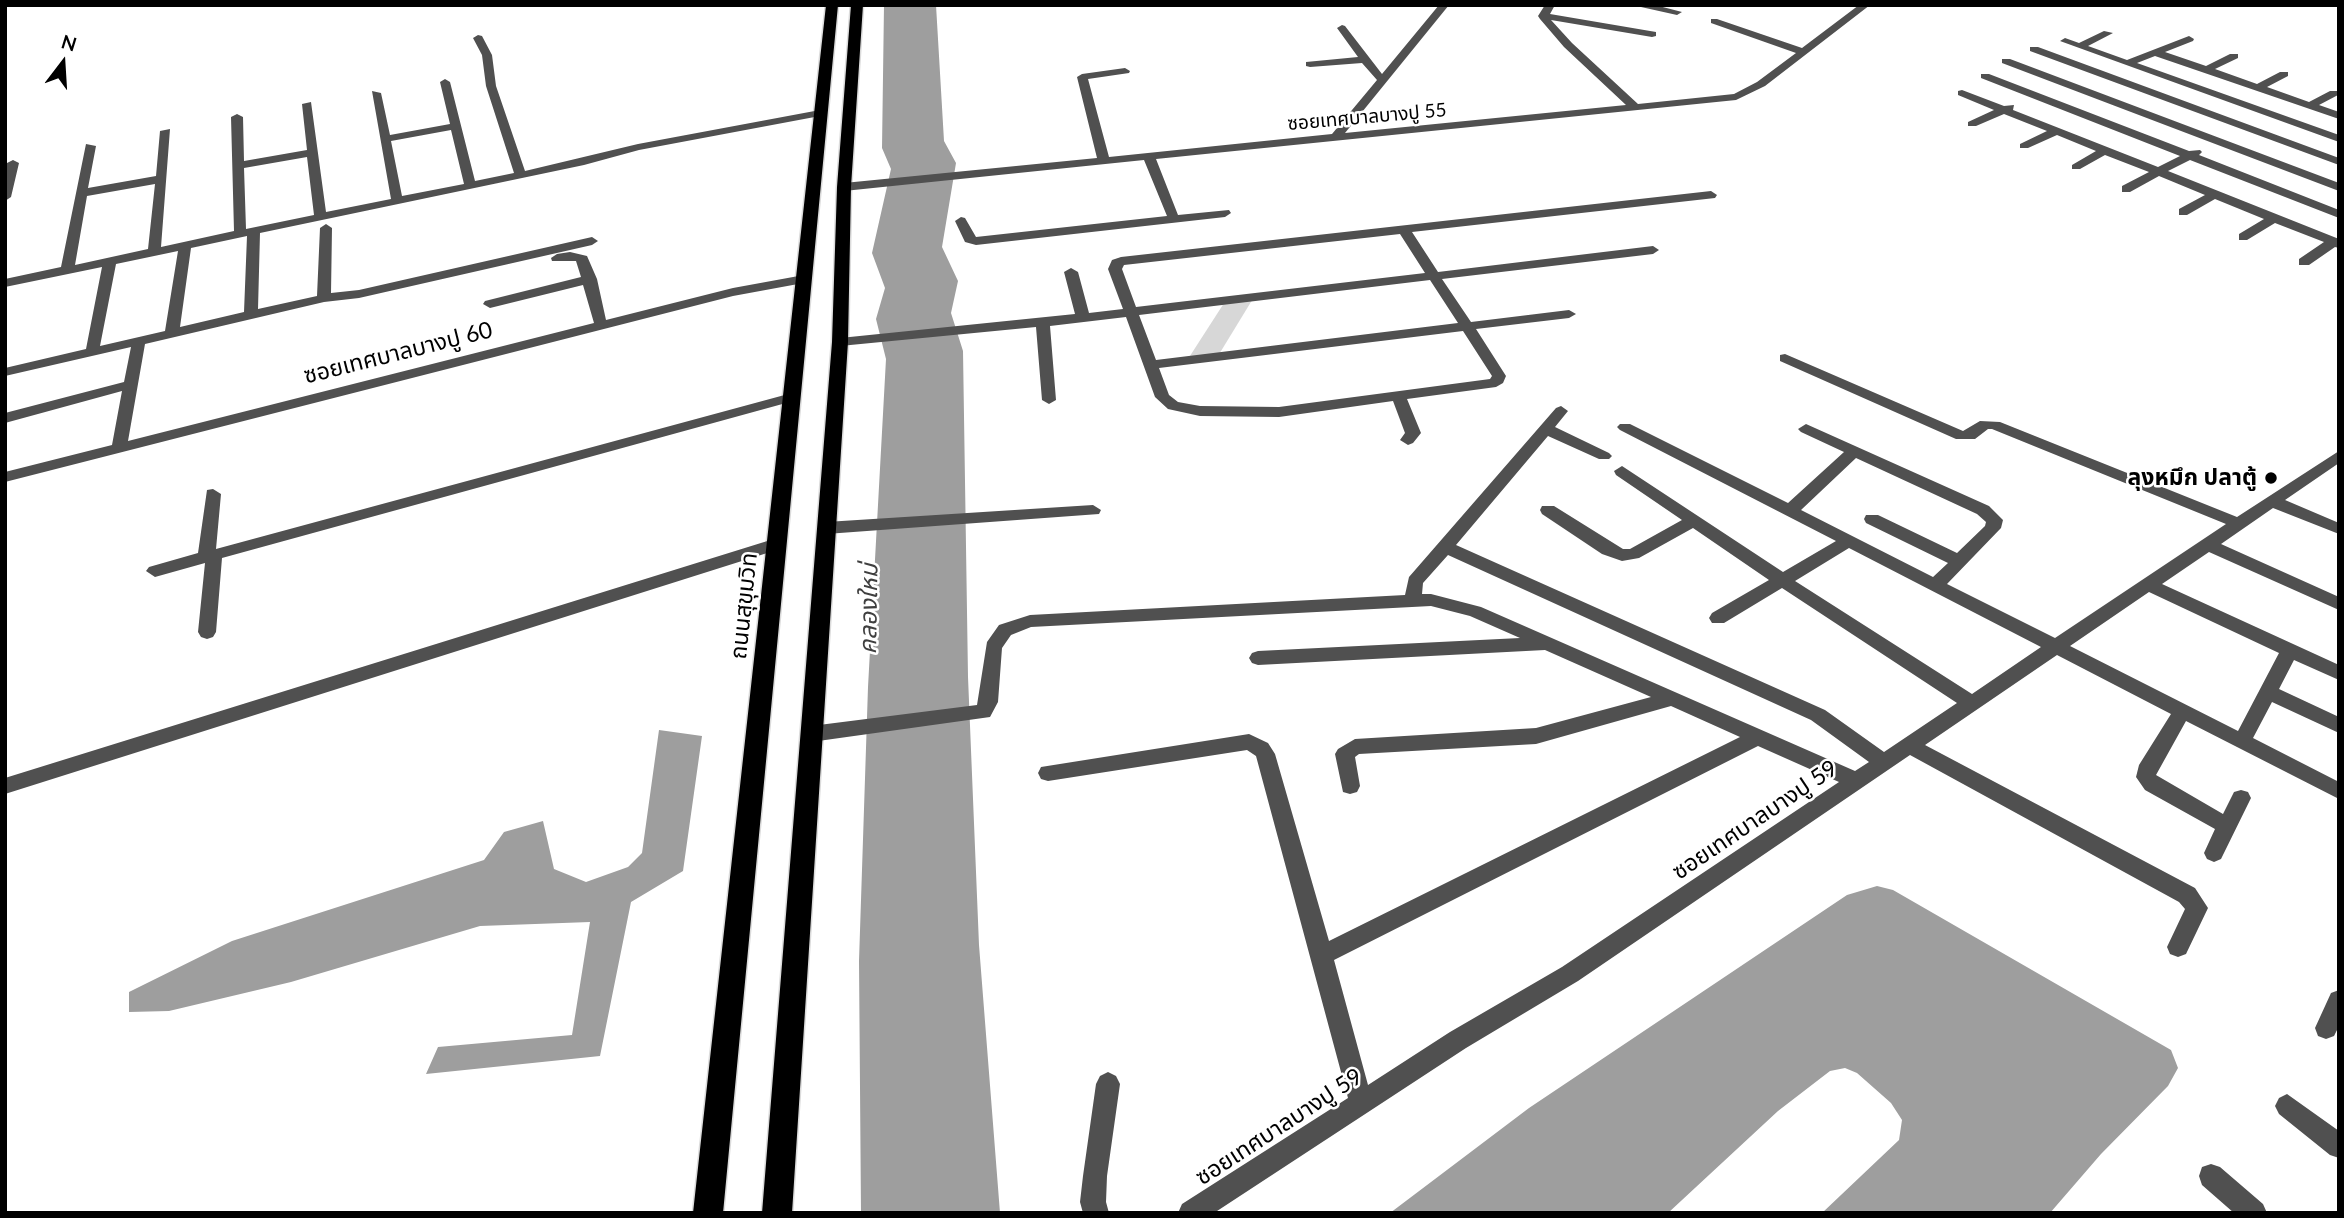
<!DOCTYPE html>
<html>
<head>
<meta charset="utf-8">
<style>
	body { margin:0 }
	#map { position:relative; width:2344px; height:1218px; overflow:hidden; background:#fff; font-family:Lato,sans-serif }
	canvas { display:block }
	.frame { position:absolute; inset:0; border:7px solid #000; pointer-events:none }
	.north { position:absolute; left:28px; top:28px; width:70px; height:70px; -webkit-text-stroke:5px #fff; paint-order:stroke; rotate:17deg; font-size:19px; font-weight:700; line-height:28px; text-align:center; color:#000 }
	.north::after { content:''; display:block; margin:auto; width:24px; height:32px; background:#000; clip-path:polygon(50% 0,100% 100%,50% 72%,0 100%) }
</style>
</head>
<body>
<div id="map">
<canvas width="2344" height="1218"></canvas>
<div class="frame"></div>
<div class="north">N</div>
</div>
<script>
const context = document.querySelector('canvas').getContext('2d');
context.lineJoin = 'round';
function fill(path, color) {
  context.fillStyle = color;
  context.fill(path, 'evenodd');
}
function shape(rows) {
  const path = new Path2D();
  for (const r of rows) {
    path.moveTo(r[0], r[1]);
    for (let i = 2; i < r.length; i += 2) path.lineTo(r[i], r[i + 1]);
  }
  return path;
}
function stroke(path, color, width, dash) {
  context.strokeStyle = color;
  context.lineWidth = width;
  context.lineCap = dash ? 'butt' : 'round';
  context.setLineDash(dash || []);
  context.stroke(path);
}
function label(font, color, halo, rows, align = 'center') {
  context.font = font + ' Lato,"Noto Sans Thai",sans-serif';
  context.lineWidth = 5;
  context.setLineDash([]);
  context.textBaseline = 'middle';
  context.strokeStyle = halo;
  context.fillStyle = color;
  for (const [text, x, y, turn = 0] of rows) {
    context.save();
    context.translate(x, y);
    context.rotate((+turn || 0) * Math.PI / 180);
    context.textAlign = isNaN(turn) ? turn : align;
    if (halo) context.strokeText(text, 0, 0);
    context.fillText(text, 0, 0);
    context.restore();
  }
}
fill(shape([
	[1254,297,1218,356,1188,359,1226,300]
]), '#d7d7d7');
fill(shape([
	[884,5,936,5,944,141,956,163,942,247,958,281,951,313,963,351,968,677,979,945,1000,1213,861,1213,859,961,868,687,886,359,876,319,885,288,872,253,891,169,882,148],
	[659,730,702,736,683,871,631,902,600,1056,426,1074,438,1047,572,1035,590,922,480,926,291,982,169,1011,129,1012,129,992,232,941,484,860,504,832,543,821,554,869,586,882,628,867,642,853],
	[1877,886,1893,890,2171,1050,2178,1068,2168,1086,2101,1154,2050,1213,1822,1213,1899,1140,1902,1120,1891,1103,1857,1073,1845,1068,1830,1071,1778,1111,1668,1213,1390,1213,1529,1108,1847,895]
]), '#9e9e9e');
const highway = shape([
	[826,5,838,5,723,1213,693,1213,826,5],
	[851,5,863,5,851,187,848,342,792,1213,762,1213,832,342,837,187,851,5]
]);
stroke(highway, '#dbdbdb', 3);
fill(shape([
	[1439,5,1449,5,1345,133,1626,105,1564,47,1540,19,1538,16,1545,5,1555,5,1550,14,1656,32,1656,36,1652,37,1551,20,1572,43,1638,104,1734,94,1757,82,1796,53,1711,23,1711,19,1717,19,1802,48,1859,5,1870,5,1765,86,1736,100,1156,159,1178,215,1229,210,1231,213,1225,217,976,245,965,242,955,221,961,217,965,218,976,237,1167,216,1144,160,844,191,838,187,844,183,1097,158,1077,77,1082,74,1125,68,1130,71,1129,73,1088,79,1109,157,1332,134,1377,80,1362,63,1310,67,1306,66,1306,62,1358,57,1337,28,1342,25,1345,26,1382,74,1439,5],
	[1632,5,1655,5,1682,12,1677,15,1632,5],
	[2104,31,2113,33,2088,46,2127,60,2189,36,2194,39,2193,41,2165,52,2206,66,2230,54,2238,54,2238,58,2215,69,2257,84,2280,72,2288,72,2288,76,2267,87,2309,102,2330,91,2338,91,2338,95,2319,105,2339,112,2339,119,2155,56,2137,63,2339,135,2339,142,2060,41,2065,38,2079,43,2104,31],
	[478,35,482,36,492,55,496,86,525,171,638,144,820,110,826,113,820,116,639,150,584,165,260,233,258,309,317,296,320,228,326,224,332,228,331,293,359,290,592,237,598,241,592,245,359,298,324,302,145,344,128,441,594,323,583,285,490,308,483,304,485,301,581,277,576,261,552,261,551,258,557,254,570,252,587,256,597,279,606,320,733,288,804,275,811,279,809,282,733,296,5,482,5,472,112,445,122,391,5,423,5,413,124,382,131,347,5,376,5,368,86,349,102,267,5,287,5,279,61,267,86,144,96,146,88,188,156,176,160,131,170,129,161,247,234,231,231,117,237,114,243,117,244,161,307,150,302,104,311,102,326,212,391,199,372,91,381,93,390,135,450,124,440,82,445,79,450,82,475,181,514,173,486,86,482,55,473,38,478,35],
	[451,130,464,184,402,196,391,141,451,130],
	[307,157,314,215,246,229,244,168,307,157],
	[155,184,148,249,75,265,87,196,155,184],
	[247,236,244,312,180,327,191,248,247,236],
	[178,251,165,331,100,346,116,264,178,251],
	[2030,47,2038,47,2339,158,2339,165,2030,51,2030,47],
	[2002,59,2010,59,2339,183,2339,191,2002,63,2002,59],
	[1981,74,1989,74,2189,151,2200,150,2202,152,2199,155,2339,210,2339,218,2190,160,2168,171,2339,239,2339,248,2335,247,2309,265,2299,265,2299,259,2324,242,2275,223,2247,240,2239,240,2239,234,2264,219,2215,199,2187,215,2179,215,2179,209,2205,195,2159,176,2130,192,2122,192,2122,186,2149,172,2105,155,2080,169,2072,169,2072,165,2096,151,2057,135,2028,148,2020,148,2020,144,2047,131,2004,114,1976,126,1968,126,1968,122,1994,110,1958,95,1958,91,1962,90,2004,106,2014,105,2013,110,2158,167,2180,156,1981,78,1981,74],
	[13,160,19,163,11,197,5,201,5,171,7,163,13,160],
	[1711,191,1717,195,1715,198,1412,232,1438,272,1653,246,1659,250,1653,254,1442,279,1471,322,1569,310,1576,314,1569,318,1476,329,1506,376,1503,383,1496,387,1407,399,1421,433,1413,443,1408,445,1400,440,1405,433,1393,401,1279,417,1200,416,1168,409,1155,397,1126,317,1050,326,1056,400,1049,404,1042,400,1036,327,840,346,833,342,840,338,1075,314,1064,272,1071,268,1078,272,1089,313,1123,309,1108,269,1112,260,1121,257,1711,191],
	[1400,234,1425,273,1136,307,1122,269,1124,265,1400,234],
	[1430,280,1458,323,1156,360,1139,315,1430,280],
	[1463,331,1492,376,1490,379,1279,407,1200,406,1178,402,1169,395,1159,368,1463,331],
	[1785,354,1963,431,1980,421,2000,422,2237,517,2339,451,2339,463,2285,500,2339,523,2339,534,2273,508,2221,544,2339,597,2339,610,2209,552,2162,584,2339,665,2339,680,2294,660,2279,689,2339,717,2339,733,2272,702,2253,738,2339,782,2339,799,2186,721,2156,775,2223,814,2234,792,2241,790,2248,792,2251,798,2221,859,2214,862,2207,859,2204,853,2215,829,2145,790,2136,777,2139,765,2171,714,2057,655,1925,745,2195,888,2208,908,2186,954,2178,957,2170,954,2167,947,2185,909,2179,902,1910,755,1578,981,1466,1048,1214,1213,1178,1213,1182,1204,1348,1098,1256,756,1247,750,1048,781,1041,779,1038,773,1041,767,1249,734,1268,743,1275,754,1329,941,1740,737,1671,706,1536,744,1359,754,1355,757,1360,786,1357,792,1350,794,1343,792,1335,754,1338,749,1355,739,1536,728,1651,697,1545,650,1258,665,1252,663,1249,658,1252,653,1258,651,1520,638,1470,616,1431,606,1031,627,1011,635,1002,648,998,702,990,717,811,742,804,739,801,734,804,729,811,726,977,705,987,642,999,625,1030,615,1405,595,1409,577,1556,408,1561,406,1568,411,1555,427,1609,453,1612,456,1609,459,1599,459,1548,436,1456,545,1825,710,1884,752,1957,703,1782,588,1724,623,1712,623,1709,618,1712,613,1769,580,1693,528,1639,558,1622,561,1602,554,1542,514,1540,510,1542,506,1554,506,1623,549,1630,549,1682,520,1616,475,1614,471,1622,466,1783,572,1836,541,1620,430,1617,427,1620,424,1630,424,1788,503,1844,452,1801,432,1798,429,1806,424,1989,506,2003,520,2001,528,1947,584,2055,638,2226,524,1992,429,1988,429,1975,439,1956,439,1780,361,1780,355,1785,354],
	[1856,458,1977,514,1986,522,1985,526,1957,553,1878,515,1866,515,1864,519,1866,523,1948,563,1933,577,1801,510,1856,458],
	[1849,548,2041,647,1972,694,1795,581,1849,548],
	[1448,555,1811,720,1869,762,1855,771,1481,607,1431,594,1422,594,1423,583,1448,555],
	[2149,592,2279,653,2238,731,2070,646,2149,592],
	[1758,746,1839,782,1562,967,1450,1032,1368,1085,1334,960,1758,746],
	[792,393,799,397,797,400,222,558,216,632,213,637,207,639,201,637,198,632,205,563,155,577,146,571,149,567,198,553,207,490,213,489,221,494,216,549,792,393],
	[1093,505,1101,510,1099,514,826,534,818,528,826,522,1093,505],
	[777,538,785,544,783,548,5,794,5,778,777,538],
	[2339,990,2339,1026,2334,1036,2326,1039,2318,1036,2315,1028,2331,993,2339,990],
	[1108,1072,1116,1076,1120,1084,1107,1176,1106,1202,1109,1213,1083,1213,1080,1202,1083,1176,1096,1084,1100,1076,1108,1072],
	[2287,1094,2339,1131,2339,1158,2330,1155,2279,1114,2275,1106,2279,1098,2287,1094],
	[2211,1164,2220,1167,2263,1204,2267,1213,2234,1213,2202,1185,2199,1176,2202,1167,2211,1164]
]), '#505050');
fill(highway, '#000');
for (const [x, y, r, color] of [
	[2271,478,7,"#000"]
]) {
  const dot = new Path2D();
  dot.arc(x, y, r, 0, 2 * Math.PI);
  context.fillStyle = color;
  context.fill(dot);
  stroke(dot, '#fff', 2.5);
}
label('19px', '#000', '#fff', [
	["ซอยเทศบาลบางปู 55",1367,117,-5]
]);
label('23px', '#000', '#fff', [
	["ซอยเทศบาลบางปู 60",398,353,-14],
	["ถนนสุขุมวิท",744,606,-84],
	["ซอยเทศบาลบางปู 59",1755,820,-34],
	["ซอยเทศบาลบางปู 59",1279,1127,-33]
]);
label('bold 23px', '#000', '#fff', [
	["ลุงหมึก ปลาตู้",2257,478]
], 'right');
label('italic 24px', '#3f3f3f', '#fff', [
	["คลองใหม่",869,609,-89]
]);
</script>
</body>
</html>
